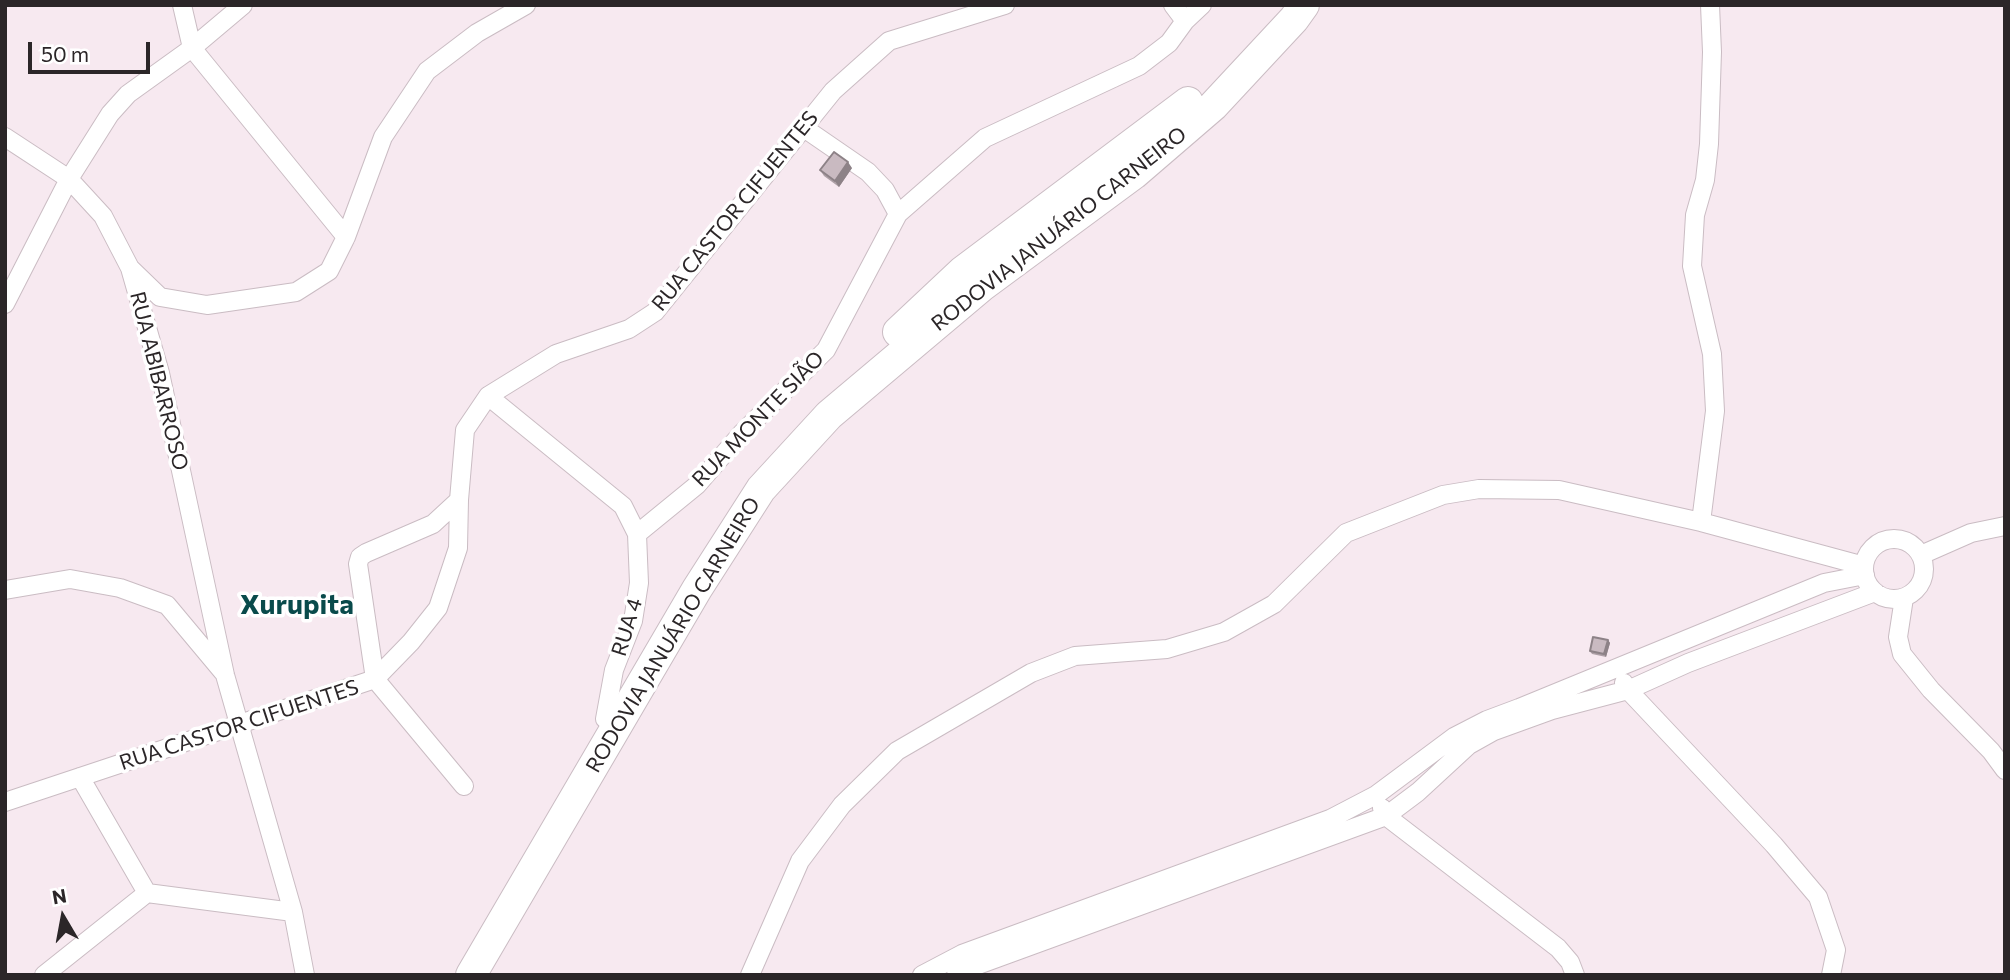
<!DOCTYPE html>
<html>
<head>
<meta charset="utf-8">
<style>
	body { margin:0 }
	#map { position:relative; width:2010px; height:980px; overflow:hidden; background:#f7e9f0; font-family:Commissioner,sans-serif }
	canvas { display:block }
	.frame { position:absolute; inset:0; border:7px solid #2b2628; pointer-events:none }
	.north { position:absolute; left:28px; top:882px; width:70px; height:70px; -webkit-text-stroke:5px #fff; paint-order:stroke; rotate:350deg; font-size:19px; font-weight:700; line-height:28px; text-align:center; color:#2b2628 }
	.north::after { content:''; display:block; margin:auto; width:24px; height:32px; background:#2b2628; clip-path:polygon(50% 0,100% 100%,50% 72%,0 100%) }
	.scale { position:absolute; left:28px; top:42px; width:122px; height:32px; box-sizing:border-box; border:4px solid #2b2628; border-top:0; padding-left:9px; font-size:21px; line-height:24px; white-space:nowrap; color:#2b2628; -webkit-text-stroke:5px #fff; paint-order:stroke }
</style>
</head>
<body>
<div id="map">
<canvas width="2010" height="980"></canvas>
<div class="frame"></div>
<div class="north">N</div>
<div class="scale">50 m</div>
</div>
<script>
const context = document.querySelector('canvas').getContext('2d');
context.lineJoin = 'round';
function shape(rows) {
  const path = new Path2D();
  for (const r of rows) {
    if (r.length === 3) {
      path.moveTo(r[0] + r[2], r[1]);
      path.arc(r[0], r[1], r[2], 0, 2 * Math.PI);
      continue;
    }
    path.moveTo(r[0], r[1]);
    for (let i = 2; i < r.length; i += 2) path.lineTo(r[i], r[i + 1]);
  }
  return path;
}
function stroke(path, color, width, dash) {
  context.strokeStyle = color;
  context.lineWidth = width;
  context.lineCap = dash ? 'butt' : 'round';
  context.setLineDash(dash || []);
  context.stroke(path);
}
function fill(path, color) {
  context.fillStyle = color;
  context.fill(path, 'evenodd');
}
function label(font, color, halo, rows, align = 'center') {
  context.font = font + ' Commissioner,sans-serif';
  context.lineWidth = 7;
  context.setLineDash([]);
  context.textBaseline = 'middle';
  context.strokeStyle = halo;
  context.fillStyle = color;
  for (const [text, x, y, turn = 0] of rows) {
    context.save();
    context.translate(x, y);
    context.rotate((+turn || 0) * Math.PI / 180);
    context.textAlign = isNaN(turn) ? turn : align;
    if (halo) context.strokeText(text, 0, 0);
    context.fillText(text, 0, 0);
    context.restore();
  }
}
const minor = shape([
	[182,5,192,48,346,237],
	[1173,5,1185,21],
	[804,128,868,172,885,190,898,214],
	[5,137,69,179,103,216,130,268,160,373,225,675,293,912,305,975],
	[131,269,160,297,207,305,296,292,329,271,346,237,383,137,427,71,477,33,526,5],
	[5,304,69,179,110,114,128,94,192,48,243,5],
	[488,396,623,506,637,534,639,583,633,621,614,670,605,719],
	[459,500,433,524,366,553,360,557,358,564,375,679,464,786],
	[1701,522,1715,411,1712,354,1692,266,1695,215,1705,180,1709,144,1712,52,1710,5],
	[637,534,697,485,742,433,826,350,898,214,985,138,1139,66,1169,43,1185,21,1202,5],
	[1894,569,30],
	[1921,555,1971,533,2005,526],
	[5,590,70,579,120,588,167,605,223,672],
	[1904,598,1898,637,1902,654,1931,690,1991,751,2005,770],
	[1624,683,1628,690,1774,845,1818,897,1836,950,1831,975],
	[80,777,147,893],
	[5,802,375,679,411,642,438,608,458,548,459,500,465,430,488,396,556,354,629,329,655,312,833,91,889,41,1005,5],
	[1382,808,1386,816,1558,948,1570,962,1575,975],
	[44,975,147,893,293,912],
	[750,975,800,861,842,805,897,751,1031,673,1075,656,1167,649,1224,632,1274,604,1346,533,1443,495,1479,489,1559,490,1701,522,1864,566],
	[922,975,962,954,1330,819,1376,795,1454,737,1487,720,1519,708,1824,583,1865,575],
	[956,975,975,966,1386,816,1418,792,1469,745,1494,731,1552,710,1628,690,1688,663,1875,592]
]);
const trunk = shape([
	[898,332,963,271,1188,102],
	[471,975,697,589,761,489,829,415,981,287,1134,174,1213,106,1294,19,1304,5]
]);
stroke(minor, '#cabcc3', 20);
stroke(trunk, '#cabcc3', 32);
stroke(minor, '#fff', 18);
stroke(trunk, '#fff', 30);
fill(shape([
	[852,168,839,187,824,176,820,170],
	[1608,640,1610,643,1606,657,1592,654,1590,651]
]), '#ada0a6');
fill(shape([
	[848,162,852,168,839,187,835,181],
	[1608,640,1610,643,1606,657,1604,654]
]), '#8d8287');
const building = shape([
	[834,152,848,162,835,181,820,170,834,152],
	[1593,637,1608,640,1604,654,1590,651,1593,637]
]);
fill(building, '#c9bac1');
stroke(building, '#8d8287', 2);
label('21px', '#2b2628', '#fff', [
	["RUA CASTOR CIFUENTES",735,211,-51],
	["RODOVIA JANUÁRIO CARNEIRO",1059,229,-38],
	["RUA ABIBARROSO",159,381,76],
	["RUA MONTE SIÃO",758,419,-46],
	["RUA 4",627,627,-73],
	["RODOVIA JANUÁRIO CARNEIRO",673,635,-59],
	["RUA CASTOR CIFUENTES",239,725,-18]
]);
label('bold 28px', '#094a4b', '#fff', [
	["Xurupita",297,605]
]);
</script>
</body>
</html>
